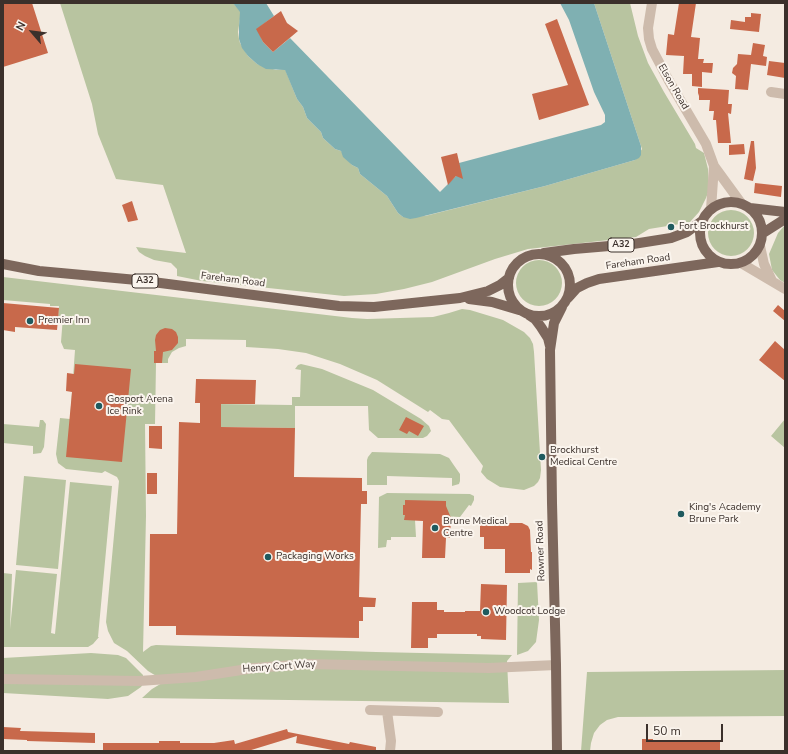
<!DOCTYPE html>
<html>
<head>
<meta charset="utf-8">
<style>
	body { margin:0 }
	#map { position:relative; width:788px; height:754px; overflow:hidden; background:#f4ebe1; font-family:"Nunito Sans",sans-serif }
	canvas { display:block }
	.frame { position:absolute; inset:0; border:4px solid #3b302b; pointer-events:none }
	.north { position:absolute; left:12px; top:12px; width:40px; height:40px; -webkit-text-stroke:3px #fbf5ee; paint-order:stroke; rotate:298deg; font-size:11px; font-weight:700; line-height:16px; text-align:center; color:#3b302b }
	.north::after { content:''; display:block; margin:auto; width:14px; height:18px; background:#3b302b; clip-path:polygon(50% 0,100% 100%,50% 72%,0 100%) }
	.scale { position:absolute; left:646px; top:724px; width:77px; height:18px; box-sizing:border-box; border:2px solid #3b302b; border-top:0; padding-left:5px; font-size:12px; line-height:14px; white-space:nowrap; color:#3b302b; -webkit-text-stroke:3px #fbf5ee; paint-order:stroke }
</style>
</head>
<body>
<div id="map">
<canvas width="788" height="754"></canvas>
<div class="frame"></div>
<div class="north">N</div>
<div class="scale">50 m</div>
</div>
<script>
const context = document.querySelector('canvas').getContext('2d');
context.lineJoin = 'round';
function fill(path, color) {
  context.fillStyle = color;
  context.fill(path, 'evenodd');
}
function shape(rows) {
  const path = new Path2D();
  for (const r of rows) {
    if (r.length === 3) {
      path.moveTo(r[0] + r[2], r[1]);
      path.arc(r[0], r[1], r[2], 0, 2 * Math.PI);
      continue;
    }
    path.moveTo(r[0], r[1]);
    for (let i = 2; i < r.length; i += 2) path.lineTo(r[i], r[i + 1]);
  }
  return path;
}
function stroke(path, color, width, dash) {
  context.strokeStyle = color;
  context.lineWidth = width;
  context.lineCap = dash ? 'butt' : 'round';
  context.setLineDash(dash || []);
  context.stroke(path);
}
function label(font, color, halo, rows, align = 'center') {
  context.font = font + ' "Nunito Sans",sans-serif';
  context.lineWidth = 4;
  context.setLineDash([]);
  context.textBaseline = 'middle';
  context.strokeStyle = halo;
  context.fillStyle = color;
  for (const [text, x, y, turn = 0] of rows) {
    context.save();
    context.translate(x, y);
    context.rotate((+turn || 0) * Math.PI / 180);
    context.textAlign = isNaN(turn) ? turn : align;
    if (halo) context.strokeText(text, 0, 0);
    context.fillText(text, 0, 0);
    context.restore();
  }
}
fill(shape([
	[60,3,233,3,241,12,238,32,239,39,240,43,248,56,257,64,276,70,285,69,297,99,303,107,307,118,321,132,323,138,335,149,341,151,352,165,358,168,360,174,387,196,398,213,403,217,425,216,545,186,635,160,642,149,641,146,594,3,630,3,638,36,648,63,664,92,695,144,696,148,704,153,708,169,709,190,706,198,699,212,690,222,686,223,649,229,636,237,528,249,495,259,432,282,404,289,376,294,344,296,202,281,177,276,177,269,171,263,154,260,145,256,139,252,136,247,186,253,163,185,116,179,98,134,92,104],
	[731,233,23],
	[785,225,785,283,780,280,772,270,769,254,778,233],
	[539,283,23],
	[3,277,352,318,367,319,433,317,449,313,462,309,470,310,503,320,524,332,530,338,533,344,534,352,541,470,540,478,538,482,534,486,524,490,500,487,487,479,481,472,483,466,449,420,442,419,430,410,428,412,377,380,340,364,306,353,278,349,246,347,246,340,186,339,186,346,179,348,172,352,168,359,168,363,156,363,155,424,145,424,146,516,143,652,151,646,156,645,376,652,512,655,507,661,509,703,142,698,152,689,162,683,158,677,148,671,127,651,114,643,108,631,106,622,119,481,117,477,105,471,102,473,66,469,58,463,56,454,60,418,70,419,75,350,64,349,61,342,63,316,58,316,59,306,50,306,50,304,3,300],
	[301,364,322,369,373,390,421,419,429,426,431,431,427,436,423,438,378,438,369,430,368,406,295,406,295,428,221,427,217,404,292,405,292,397,300,397,301,370,295,369,298,365],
	[785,419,785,448,771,436],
	[40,420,43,420,46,424,44,447,41,453,33,454,33,446,3,443,3,424,39,427],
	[372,452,440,454,449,458,453,464,460,474,460,481,459,484,452,486,452,478,387,476,387,485,367,485,367,460,368,457],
	[24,476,66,480,58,569,16,565],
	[70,482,112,486,98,637,99,637,93,644,88,647,3,647,3,573,12,574,10,629,16,570,57,574,51,633,55,634],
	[387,493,470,494,474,496,474,500,471,506,469,505,460,517,442,516,415,520,416,537,391,537,391,540,387,540,386,547,378,548,379,497],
	[537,582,539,620,536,642,528,651,517,655,518,583],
	[91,653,118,655,126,658,143,675,143,684,141,687,128,696,108,699,3,693,3,658],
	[785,670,785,716,618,717,607,720,600,725,594,733,591,743,590,751,581,751,587,672]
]), '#b8c4a0');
fill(shape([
	[233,3,266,3,274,16,257,29,263,42,273,52,290,38,440,192,456,176,459,163,601,125,605,122,605,115,594,92,569,20,560,3,594,3,641,146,641,155,639,158,635,160,545,186,416,218,410,219,403,217,398,213,387,196,360,174,358,168,352,165,343,157,341,151,335,149,323,138,321,132,307,118,303,107,297,99,285,70,266,69,257,64,248,56,242,48,239,39,239,26,240,12]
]), '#7fb0b2');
fill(shape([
	[3,3,32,3,48,53,3,67],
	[679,3,696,3,691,37,700,38,698,59,704,59,703,63,713,63,712,73,702,72,702,87,692,86,692,74,683,74,684,56,666,55,668,34,674,35],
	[281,11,287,23,298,31,273,52,263,42,256,29],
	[751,13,761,14,759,32,730,29,731,20,745,22,745,17,751,17],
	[557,19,589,105,539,120,532,94,568,85,545,24],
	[753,43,765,45,763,56,767,57,766,66,751,64,748,90,735,89,736,76,732,73,733,68,737,64,738,54,751,55],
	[769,61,785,63,785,78,767,75],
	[698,88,729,90,728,104,732,104,731,114,728,113,731,143,718,143,716,120,713,120,714,111,709,111,710,100,699,100,699,96,698,93],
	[751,141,754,141,756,168,753,181,744,179],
	[744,144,745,154,729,155,729,145],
	[457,153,463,179,456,176,448,185,441,157],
	[755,183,782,186,781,197,754,193],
	[132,201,138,220,128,222,122,205],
	[3,303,59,308,57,330,15,327,15,332,3,330],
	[778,305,785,311,785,321,773,311],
	[165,328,172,329,176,332,178,337,178,343,172,350,163,352,162,363,154,363,154,351,156,351,155,340,156,335,160,330],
	[775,341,785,350,785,381,759,360],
	[75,364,131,369,122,462,66,457,72,392,66,391,67,373,74,374],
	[196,379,256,380,255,404,221,404,221,427,295,428,294,477,362,478,362,491,367,491,367,504,361,504,359,597,376,598,375,607,363,607,363,621,359,621,359,638,176,635,176,626,149,626,150,534,177,534,179,422,200,423,200,403,195,403],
	[406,417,424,426,418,436,409,431,407,434,399,430],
	[149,426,162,426,162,449,149,448],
	[147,473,157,473,157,494,147,494],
	[405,500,446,501,446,506,451,518,450,538,446,538,445,558,422,558,423,521,404,520,405,515,403,515,403,505,405,505],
	[484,521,501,521,501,523,522,523,528,526,530,530,531,552,532,552,532,570,530,569,530,573,505,573,505,549,484,549,484,537,480,537,480,523,484,523],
	[481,584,507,585,506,640,481,639,481,636,477,636,477,634,437,634,437,638,428,638,428,648,411,648,412,602,437,602,437,610,444,610,444,612,465,612,465,611,480,611],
	[3,727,21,728,20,731,95,733,95,743,27,741,27,740,3,739],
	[287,729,288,732,349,744,350,742,376,747,376,751,338,751,296,743,297,736,248,751,103,751,103,743,159,743,159,741,180,741,180,743,214,743,234,740,235,744],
	[642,739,653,739,653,741,720,742,720,751,642,751]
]), '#c8694b');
stroke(shape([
	[652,3,648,28,649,39,652,49,669,81,706,144,714,166,741,203],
	[771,92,785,94],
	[711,209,714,166],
	[760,246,764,264,772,281],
	[741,263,785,289],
	[3,679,139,681,196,677,254,668,307,664,489,668,556,665],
	[370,710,438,712],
	[387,711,391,741,390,751]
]), '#cdbbac', 10);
stroke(shape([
	[731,233,31],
	[750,208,785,212],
	[763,233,785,219],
	[544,253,574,249,633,244,671,238,687,232,702,221],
	[539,285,31],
	[3,264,39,271,137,280,339,306,374,307,460,298,488,291,500,285,509,278],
	[568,298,577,288,587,283,599,279,718,262],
	[469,299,492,302,519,310],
	[529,315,535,319,541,327,548,338,550,346],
	[557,751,556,665,552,503,550,350,554,323,562,307]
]), '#7d675c', 10);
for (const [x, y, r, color] of [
	[671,227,4,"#1f5a5e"],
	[30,321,4,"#1f5a5e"],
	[99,406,4,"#1f5a5e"],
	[542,457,4,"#1f5a5e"],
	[681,514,4,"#1f5a5e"],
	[435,528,4,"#1f5a5e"],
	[268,557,4,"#1f5a5e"],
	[486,612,4,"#1f5a5e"]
]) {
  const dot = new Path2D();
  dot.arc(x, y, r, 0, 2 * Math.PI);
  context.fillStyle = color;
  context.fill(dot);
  stroke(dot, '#fbf5ee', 1.5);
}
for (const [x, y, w] of [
	[621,245,26],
	[145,281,26]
]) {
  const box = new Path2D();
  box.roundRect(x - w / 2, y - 7, w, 14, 3);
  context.fillStyle = '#fbf5ee';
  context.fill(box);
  stroke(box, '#3b302b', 1);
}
label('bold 9px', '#3b302b', null, [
	["A32",621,245],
	["A32",145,281]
]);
label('10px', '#3b302b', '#fbf5ee', [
	["Elson Road",673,87,60],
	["Fareham Road",638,262,-8],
	["Fareham Road",233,280,7],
	["Rowner Road",541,551,-92],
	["Henry Cort Way",279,667,-4]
]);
label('10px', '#3b302b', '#fbf5ee', [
	["Fort Brockhurst",679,227],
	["Premier Inn",38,321],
	["Gosport Arena",107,400],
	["Ice Rink",107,412],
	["Brockhurst",550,451],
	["Medical Centre",550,463],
	["King's Academy",689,508],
	["Brune Park",689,520],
	["Brune Medical",443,522],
	["Centre",443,534],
	["Packaging Works",276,557],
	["Woodcot Lodge",494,612]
], 'left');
</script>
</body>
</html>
